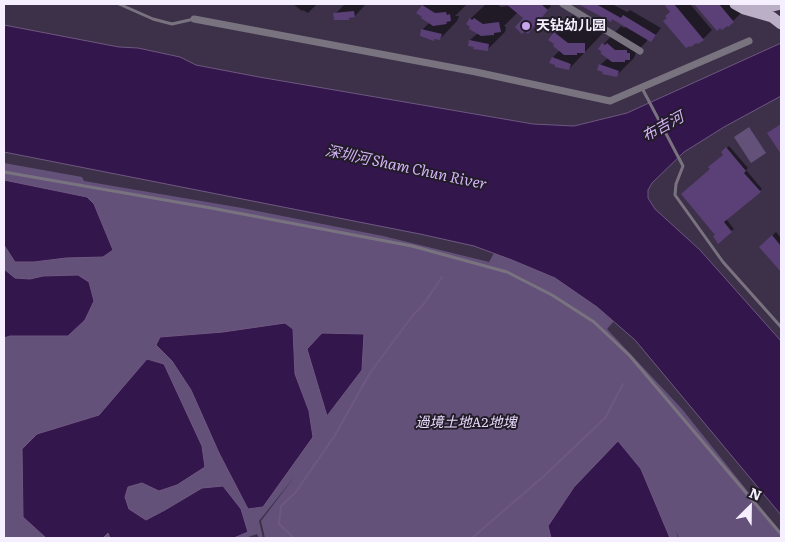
<!DOCTYPE html>
<html>
<head>
<meta charset="utf-8">
<style>
	body { margin:0 }
	#map { position:relative; width:785px; height:542px; overflow:hidden; background:#3d3149; font-family:Literata,serif }
	canvas { display:block }
	.frame { position:absolute; inset:0; border:5px solid #f6efff; pointer-events:none }
	.north { position:absolute; left:725px; top:482px; width:50px; height:50px; -webkit-text-stroke:4px #211c27; paint-order:stroke; rotate:23deg; font-size:14px; font-weight:700; line-height:20px; text-align:center; color:#f6efff }
	.north::after { content:''; display:block; margin:auto; width:18px; height:22px; background:#f6efff; clip-path:polygon(50% 0,100% 100%,50% 72%,0 100%) }
</style>
</head>
<body>
<div id="map">
<canvas width="785" height="542"></canvas>
<div class="frame"></div>
<div class="north">N</div>
</div>
<script>
const context = document.querySelector('canvas').getContext('2d');
context.lineJoin = 'round';
function fill(path, color) {
  context.fillStyle = color;
  context.fill(path, 'evenodd');
}
function shape(rows) {
  const path = new Path2D();
  for (const r of rows) {
    path.moveTo(r[0], r[1]);
    for (let i = 2; i < r.length; i += 2) path.lineTo(r[i], r[i + 1]);
  }
  return path;
}
function stroke(path, color, width, dash) {
  context.strokeStyle = color;
  context.lineWidth = width;
  context.lineCap = dash ? 'butt' : 'round';
  context.setLineDash(dash || []);
  context.stroke(path);
}
function label(font, color, halo, rows, align = 'center') {
  context.font = font + ' Literata,"Noto Sans SC",serif';
  context.lineWidth = 4;
  context.setLineDash([]);
  context.textBaseline = 'middle';
  context.strokeStyle = halo;
  context.fillStyle = color;
  for (const [text, x, y, turn = 0] of rows) {
    context.save();
    context.translate(x, y);
    context.rotate((+turn || 0) * Math.PI / 180);
    context.textAlign = isNaN(turn) ? turn : align;
    if (halo) context.strokeText(text, 0, 0);
    context.fillText(text, 0, 0);
    context.restore();
  }
}
fill(shape([
	[749,127,766,153,751,163,734,137],
	[4,152,529,252,668,361,781,515,635,340,614,321,607,329,682,409,781,533,781,538,679,538,676,531,678,538,265,538,261,521,295,476,259,521,263,538,259,538,257,534,248,537,248,538,4,538,4,163,82,177,84,181,242,208,383,236,489,262,494,253,474,246,419,234]
]), '#645179');
const water = shape([
	[4,25,119,47,138,48,180,57,196,65,259,77,533,124,574,126,627,113,781,43,781,96,724,127,684,152,652,183,648,190,648,198,655,209,700,250,781,341,781,515,635,340,597,307,555,278,512,260,474,246,420,234,4,152,4,25],
	[4,180,87,197,94,204,113,250,103,257,66,258,34,262,15,262,4,245,4,180],
	[4,269,15,278,30,279,43,276,78,275,89,282,94,301,85,320,68,336,10,336,4,338,4,269],
	[285,323,293,329,295,374,309,411,313,437,263,507,248,509,219,453,191,390,172,361,156,345,160,337,223,332,285,323],
	[322,333,364,334,362,370,327,416,307,349,322,333],
	[147,359,164,364,202,446,205,467,177,485,159,491,142,483,128,487,125,497,129,509,146,520,165,510,202,488,223,486,241,509,248,532,234,538,110,538,108,533,103,538,46,538,23,517,22,449,37,434,99,415,147,359],
	[618,441,641,469,670,538,551,538,548,526,574,487,618,441]
]);
fill(water, '#33164b');
stroke(water, '#6e5781', 1);
fill(shape([
	[293,4,317,4,308,13,303,10,302,11],
	[338,4,366,4,355,16,349,18,335,14,344,5],
	[424,4,467,4,455,16,459,16,457,21,440,39,422,30,430,22,423,6],
	[486,4,497,4,501,7,510,6,508,4,549,4,551,6,531,28,525,18,518,12,504,26,506,27,505,32,488,49,470,40,478,33,470,19],
	[580,4,612,4,627,12,630,10,661,28,651,41,647,39,647,41,636,52,634,58,616,76,600,65,608,58,600,48,621,26,624,28,626,26,613,18,610,21],
	[666,4,690,4,712,30,703,39,668,17,672,11],
	[696,4,735,4,742,12,733,21,717,29],
	[573,15,586,26,602,26,602,34,569,69,553,57,560,50,550,39],
	[729,146,748,168,746,170,762,189,726,219,734,229,731,231,716,235,711,169,725,155,722,152],
	[776,232,781,238,781,270,760,247]
]), '#0007');
stroke(shape([
	[294,538,279,524,281,506,295,493,320,457,335,435,370,373,413,315,423,305,442,277],
	[472,538,544,476,605,418,623,384]
]), '#6e5781', 2);
fill(shape([
	[506,4,541,4,548,10,528,34,525,31,522,34,515,27,523,18],
	[578,4,596,4,621,18,623,15,656,35,651,42,612,19,611,22],
	[664,4,674,4,704,40,698,44,696,43,691,47,690,46,686,48,663,21,667,18,665,16,670,12],
	[694,4,719,4,734,22,728,27,727,26,722,30,720,28,717,31],
	[422,5,435,13,446,12,447,15,450,14,451,21,446,22,447,24,433,26,421,18,422,17,416,13],
	[354,11,355,17,349,18,349,20,334,20,333,13],
	[470,18,472,20,474,18,483,24,499,22,501,32,494,33,494,35,481,36,469,29,470,27,466,24],
	[421,29,442,34,440,40,434,39,434,41,420,36],
	[554,32,568,43,585,43,585,53,577,53,577,55,564,55,553,46,554,44,548,40],
	[469,40,489,44,488,51,473,49,474,47,468,46],
	[602,43,605,45,607,43,615,50,627,50,627,53,630,53,630,60,625,60,625,62,612,62,600,53,602,52,598,49],
	[552,57,571,64,569,70,555,67,555,65,549,63],
	[599,64,619,71,617,77,602,74,603,72,597,70],
	[781,124,781,154,767,133],
	[726,147,746,171,744,173,761,192,724,222,732,232,718,244,713,236,715,235,681,194,710,169,708,167,723,155,721,152],
	[772,235,781,246,781,272,759,247]
]), '#5b3f77');
stroke(shape([
	[119,4,153,19,172,24,194,19],
	[642,88,683,166,676,184,675,195,723,262,781,327],
	[4,172,211,208,412,246,507,272,552,295,594,322,630,356,781,534]
]), '#797380', 3);
stroke(shape([
	[563,4,640,51],
	[194,19,476,72,610,101,749,41]
]), '#797380', 7);
stroke(shape([
	[735,4,744,9,772,17,781,24]
]), '#baafc7', 11);
stroke(shape([
	[750,4,769,7,781,4]
]), '#baafc7', 11);
for (const [x, y, r, color] of [
	[526,26,5,"#c9a5ee"]
]) {
  const dot = new Path2D();
  dot.arc(x, y, r, 0, 2 * Math.PI);
  context.fillStyle = color;
  context.fill(dot);
  stroke(dot, '#211c27', 2);
}
label('bold 14px', '#f6efff', '#211c27', [
	["天钻幼儿园",536,26]
], 'left');
label('italic 14px', '#e9d9fb', '#211c27', [
	["過境土地A2地塊",466,423]
]);
label('italic 15px', '#d3b2f6', '#211c27', [
	["布吉河",663,127,-29],
	["深圳河 Sham Chun River",406,168,12]
]);
</script>
</body>
</html>
